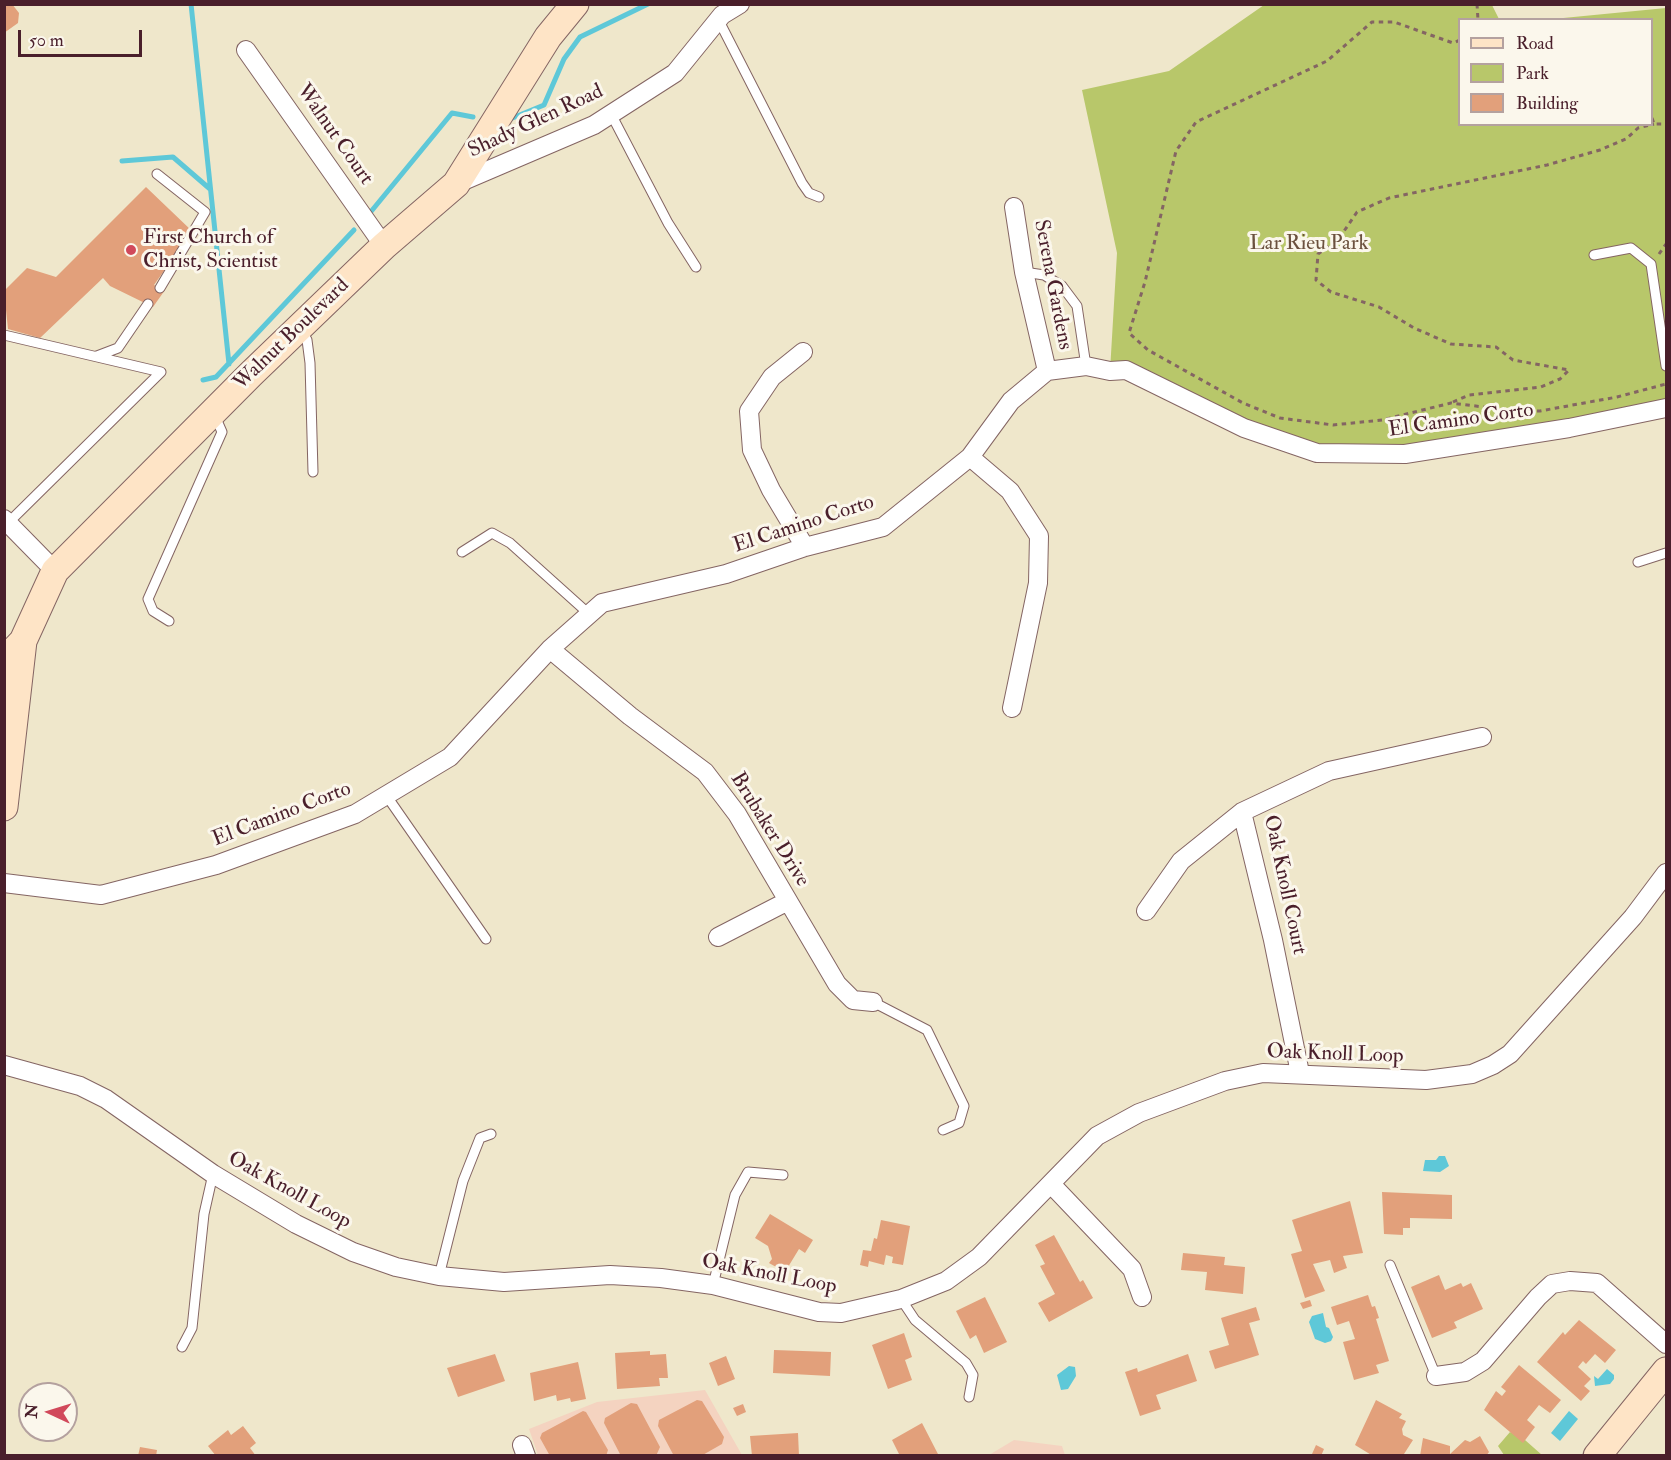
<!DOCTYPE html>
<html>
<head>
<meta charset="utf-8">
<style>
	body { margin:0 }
	#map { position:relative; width:1671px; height:1460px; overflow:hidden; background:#efe7cb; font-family:"IM FELL Double Pica",serif }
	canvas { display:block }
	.frame { position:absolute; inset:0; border:6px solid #4a1f2b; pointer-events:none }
	.legend { position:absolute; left:1458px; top:18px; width:195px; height:108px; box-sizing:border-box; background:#fbf7ec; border:2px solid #b4a19f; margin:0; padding:8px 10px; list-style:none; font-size:18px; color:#4a1f2b }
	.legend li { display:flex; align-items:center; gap:12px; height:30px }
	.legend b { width:30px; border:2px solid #b4a19f }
	.north { position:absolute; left:18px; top:1382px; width:60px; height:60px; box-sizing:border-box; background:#fbf7ec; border:2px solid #b4a19f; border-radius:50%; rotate:274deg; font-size:16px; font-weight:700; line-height:24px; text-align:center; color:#4a1f2b }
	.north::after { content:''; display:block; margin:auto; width:21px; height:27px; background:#d1495b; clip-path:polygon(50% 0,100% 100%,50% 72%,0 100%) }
	.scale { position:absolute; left:18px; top:30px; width:124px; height:27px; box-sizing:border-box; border:3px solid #4a1f2b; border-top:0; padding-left:8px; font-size:18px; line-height:21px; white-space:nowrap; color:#4a1f2b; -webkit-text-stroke:4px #fbf7ec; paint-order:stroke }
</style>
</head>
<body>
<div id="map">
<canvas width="1671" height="1460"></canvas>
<div class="frame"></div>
<ul class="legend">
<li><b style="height:8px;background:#fee4c6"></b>Road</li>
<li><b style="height:16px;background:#b8c76a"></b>Park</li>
<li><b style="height:16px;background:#e2a07b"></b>Building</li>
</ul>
<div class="north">N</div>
<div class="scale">50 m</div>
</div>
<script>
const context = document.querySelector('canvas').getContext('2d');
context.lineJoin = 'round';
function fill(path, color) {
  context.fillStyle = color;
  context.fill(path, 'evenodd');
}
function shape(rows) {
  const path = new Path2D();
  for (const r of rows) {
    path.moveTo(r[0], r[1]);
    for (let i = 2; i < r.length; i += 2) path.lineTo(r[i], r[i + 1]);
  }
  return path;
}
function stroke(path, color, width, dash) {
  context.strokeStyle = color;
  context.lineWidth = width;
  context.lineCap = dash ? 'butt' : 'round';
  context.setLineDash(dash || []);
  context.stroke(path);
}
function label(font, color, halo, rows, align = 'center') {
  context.font = font + ' "IM FELL Double Pica",serif';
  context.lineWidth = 6;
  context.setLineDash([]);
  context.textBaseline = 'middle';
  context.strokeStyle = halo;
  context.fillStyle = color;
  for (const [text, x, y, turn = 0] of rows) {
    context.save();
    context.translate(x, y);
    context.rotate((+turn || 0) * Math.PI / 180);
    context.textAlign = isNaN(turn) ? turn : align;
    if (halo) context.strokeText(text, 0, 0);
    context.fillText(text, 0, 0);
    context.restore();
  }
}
fill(shape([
	[705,1390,742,1455,538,1455,529,1429,597,1402],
	[1014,1440,1062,1446,1065,1455,989,1455]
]), '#f4d3c0');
fill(shape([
	[1264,5,1492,5,1499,19,1460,20,1460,124,1652,124,1652,20,1553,19,1666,8,1666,408,1405,454,1317,453,1110,371,1117,253,1082,90,1169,71],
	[1510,1432,1525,1440,1542,1455,1504,1455,1498,1446]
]), '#b8c76a');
fill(shape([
	[1439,1156,1445,1156,1449,1166,1440,1172,1423,1171,1425,1160,1436,1160],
	[1323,1313,1326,1327,1329,1328,1333,1337,1331,1341,1325,1343,1315,1339,1309,1322,1312,1316],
	[1069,1366,1075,1367,1076,1376,1068,1389,1061,1390,1057,1375],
	[1607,1369,1614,1375,1614,1379,1610,1384,1595,1386,1594,1376,1598,1379],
	[1569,1411,1578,1419,1560,1441,1551,1433]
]), '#5ec8d8');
stroke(shape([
	[191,4,229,364],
	[510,119,544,105,564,59,580,37,648,4],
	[122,161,173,157,210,189],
	[369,214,452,113,473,117],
	[203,380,216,377,354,230]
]), '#5ec8d8', 5);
fill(shape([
	[4,4,12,4,19,13,18,23,4,33],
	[146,187,192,231,154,285,165,290,153,307,110,286,103,278,40,338,8,329,4,291,27,268,56,277],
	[1382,1192,1452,1195,1452,1219,1410,1218,1410,1228,1403,1228,1403,1235,1384,1234],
	[1350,1201,1363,1253,1343,1256,1347,1268,1334,1273,1330,1260,1313,1264,1325,1291,1305,1298,1291,1254,1302,1251,1292,1220],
	[770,1214,813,1240,805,1253,799,1249,785,1272,769,1263,772,1259,768,1246,755,1238],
	[881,1220,910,1226,903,1265,892,1263,893,1257,886,1255,884,1265,869,1261,868,1267,860,1265,863,1250,871,1251,874,1238,877,1239],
	[1054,1235,1080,1282,1083,1280,1093,1298,1049,1322,1038,1303,1055,1294,1040,1266,1045,1264,1035,1245],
	[1183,1253,1225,1257,1224,1265,1245,1267,1243,1294,1205,1290,1207,1272,1181,1270],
	[1439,1275,1445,1290,1461,1283,1463,1287,1471,1283,1483,1309,1454,1322,1457,1328,1432,1338,1411,1287],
	[1368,1295,1372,1307,1375,1306,1379,1318,1376,1319,1389,1361,1376,1365,1379,1373,1354,1380,1343,1342,1355,1339,1349,1321,1337,1325,1331,1307],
	[985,1297,1007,1342,984,1353,976,1335,970,1339,956,1311],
	[1310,1300,1312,1306,1303,1309,1300,1303],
	[1256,1307,1260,1320,1249,1323,1259,1355,1215,1369,1209,1351,1229,1345,1221,1318],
	[1579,1320,1616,1350,1605,1363,1595,1354,1586,1364,1583,1361,1578,1367,1591,1379,1584,1386,1590,1391,1581,1401,1537,1362,1563,1332,1565,1335],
	[904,1333,912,1357,905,1360,912,1380,888,1389,872,1345],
	[774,1350,831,1352,830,1376,773,1373],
	[650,1351,650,1355,666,1354,668,1378,659,1378,660,1386,617,1389,615,1353],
	[495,1354,505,1381,458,1397,447,1368],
	[1188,1354,1197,1381,1156,1395,1161,1409,1140,1416,1125,1372,1137,1368,1138,1372],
	[726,1356,735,1379,718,1386,709,1363],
	[578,1362,586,1399,571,1402,570,1398,557,1401,556,1395,534,1401,530,1373],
	[1519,1365,1561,1400,1550,1413,1539,1405,1527,1420,1535,1427,1523,1443,1484,1410,1496,1391,1502,1396,1506,1391,1501,1387],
	[697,1400,702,1401,724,1437,722,1444,701,1456,674,1456,658,1426,659,1420],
	[1376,1400,1402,1414,1399,1418,1406,1421,1402,1429,1403,1435,1413,1440,1404,1454,1373,1456,1355,1445],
	[631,1403,637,1404,660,1447,656,1456,621,1456,604,1423,605,1418],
	[743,1404,746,1412,737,1416,733,1408],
	[583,1411,586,1412,608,1450,606,1456,550,1456,540,1438,542,1433],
	[922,1423,939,1456,900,1456,892,1440],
	[243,1426,256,1443,250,1448,256,1456,216,1456,208,1446,228,1430,231,1435],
	[798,1433,799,1456,752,1456,750,1436],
	[1480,1436,1489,1452,1486,1456,1420,1456,1423,1438,1450,1446,1450,1454,1465,1440,1470,1442],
	[1316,1445,1324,1449,1321,1456,1312,1454],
	[140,1447,157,1450,156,1456,138,1456]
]), '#e2a07b');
const lane = shape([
	[718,19,802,183,809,193,819,197],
	[611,114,668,223,696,267],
	[157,174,205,212,160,288],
	[1594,255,1631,248,1651,264,1666,366],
	[1024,272,1044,275,1062,286,1077,306,1086,366],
	[300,329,307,340,310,363,313,472],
	[4,335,161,372,8,523],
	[97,356,118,348,148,304],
	[462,552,492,533,510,543,589,614],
	[1638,562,1666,553],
	[169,621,153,611,148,599,222,432,215,416],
	[386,795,486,939],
	[873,1002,927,1030,964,1106,959,1123,943,1130],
	[1390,1265,1436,1376],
	[439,1276,463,1181,480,1138,491,1134],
	[713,1285,735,1195,748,1172,783,1175],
	[901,1299,915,1320,966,1363,973,1375,969,1397],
	[182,1347,192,1328,204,1214,213,1174]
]);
const street = shape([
	[246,50,384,246],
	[456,184,594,125,675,73,722,15,740,4],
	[1014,207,1024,272,1047,371],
	[803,352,772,377,749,411,752,450,771,490,805,547],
	[970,457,1010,491,1039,536,1038,583,1012,708],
	[4,519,55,571],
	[550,649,630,716,705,772,737,814,837,984,853,1000,873,1002],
	[1242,812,1273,940,1300,1073],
	[4,883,101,895,216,865,355,814,450,757,550,649,602,603,726,574,805,547,883,527,970,457,1011,401,1047,371,1086,366,1110,371,1126,370,1244,428,1317,453,1405,454,1569,428,1666,408],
	[1146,911,1181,861,1242,812,1329,771,1482,737],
	[718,937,786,902],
	[4,1065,80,1086,106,1099,213,1174,296,1224,353,1252,396,1267,439,1276,504,1282,610,1275,661,1278,713,1285,819,1312,841,1313,901,1299,946,1281,979,1257,1097,1136,1139,1113,1225,1081,1263,1073,1426,1080,1472,1074,1493,1065,1510,1054,1633,917,1666,873],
	[1051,1184,1132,1269,1142,1297],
	[1436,1376,1465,1372,1483,1361,1538,1297,1552,1284,1570,1281,1597,1283,1666,1344],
	[522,1445,526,1456]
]);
const secondary = shape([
	[4,661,23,641,55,571,251,374,384,246,456,184,548,37,575,4],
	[4,807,23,641],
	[1597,1456,1666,1371]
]);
stroke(lane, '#846563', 11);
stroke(street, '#846563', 20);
stroke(secondary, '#846563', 29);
stroke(shape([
	[1477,4,1478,20],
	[1460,40,1453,43,1394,22,1372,22,1327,61,1196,122,1176,151,1145,282,1129,333,1148,350,1243,403,1280,418,1333,425,1382,420,1451,403,1508,410,1540,411,1617,397,1666,384],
	[1652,118,1654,124,1666,124],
	[1659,254,1666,244],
	[1453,402,1469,395,1541,387,1560,379,1569,370,1513,360,1496,347,1451,344,1414,328,1379,307,1331,292,1316,280,1318,254,1340,237,1357,212,1389,198,1547,165,1600,150,1626,139,1638,128,1654,124]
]), '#846563', 3, [4.5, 4.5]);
stroke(lane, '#fff', 9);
stroke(street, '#fff', 18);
stroke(secondary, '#fee4c6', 27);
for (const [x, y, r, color] of [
	[131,250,6,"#d1495b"]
]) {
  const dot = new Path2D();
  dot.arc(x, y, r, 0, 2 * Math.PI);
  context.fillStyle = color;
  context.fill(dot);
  stroke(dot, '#fbf7ec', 2);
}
label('21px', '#4a1f2b', '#fbf7ec', [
	["Shady Glen Road",536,122,-25],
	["Walnut Court",334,135,55],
	["Serena Gardens",1052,285,79],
	["Walnut Boulevard",292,335,-44],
	["El Camino Corto",1461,421,-8],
	["El Camino Corto",804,525,-18],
	["El Camino Corto",282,815,-21],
	["Brubaker Drive",769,830,58],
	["Oak Knoll Court",1284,885,78],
	["Oak Knoll Loop",1335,1055,2],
	["Oak Knoll Loop",289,1191,29],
	["Oak Knoll Loop",769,1275,11]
]);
label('21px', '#4a1f2b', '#fbf7ec', [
	["First Church of",143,238],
	["Christ, Scientist",143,262]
], 'left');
label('21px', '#6b513e', '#fbf7ec', [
	["Lar Rieu Park",1309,244]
]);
</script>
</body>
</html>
